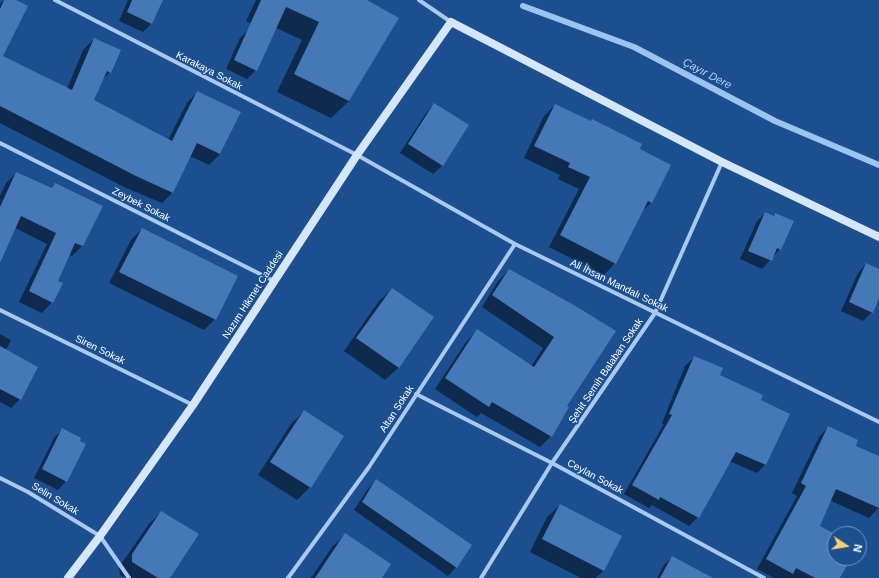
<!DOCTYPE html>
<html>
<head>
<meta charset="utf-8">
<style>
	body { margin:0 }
	#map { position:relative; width:879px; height:578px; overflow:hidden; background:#1b4f8f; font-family:Helvetica,sans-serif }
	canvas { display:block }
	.north { position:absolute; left:827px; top:526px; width:40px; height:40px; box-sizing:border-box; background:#1b4f8f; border:1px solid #7695bc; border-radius:50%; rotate:102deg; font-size:11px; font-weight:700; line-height:16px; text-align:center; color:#fff }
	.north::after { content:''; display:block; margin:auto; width:14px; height:18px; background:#ffd166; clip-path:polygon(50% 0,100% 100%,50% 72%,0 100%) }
</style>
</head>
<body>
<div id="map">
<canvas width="879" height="578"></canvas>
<div class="north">N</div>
</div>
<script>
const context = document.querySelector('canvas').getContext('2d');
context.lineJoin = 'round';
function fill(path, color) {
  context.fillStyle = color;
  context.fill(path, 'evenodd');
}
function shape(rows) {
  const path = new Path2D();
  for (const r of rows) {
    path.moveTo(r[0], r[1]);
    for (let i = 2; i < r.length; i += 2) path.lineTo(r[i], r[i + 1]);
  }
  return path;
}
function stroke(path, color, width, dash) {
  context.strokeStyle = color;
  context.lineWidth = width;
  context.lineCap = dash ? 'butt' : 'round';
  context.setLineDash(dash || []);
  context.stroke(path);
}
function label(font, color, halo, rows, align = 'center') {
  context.font = font + ' Helvetica,sans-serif';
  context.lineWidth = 3;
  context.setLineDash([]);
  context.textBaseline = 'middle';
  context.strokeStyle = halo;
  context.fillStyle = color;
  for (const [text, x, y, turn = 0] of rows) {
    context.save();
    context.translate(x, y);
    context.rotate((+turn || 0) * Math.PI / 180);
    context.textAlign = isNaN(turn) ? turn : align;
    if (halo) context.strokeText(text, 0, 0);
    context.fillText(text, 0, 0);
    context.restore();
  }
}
fill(shape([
	[4,0,13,0,2,56,67,89,83,50,94,39,110,72,101,81,92,100,168,140,187,103,197,92,240,113,220,154,209,165,190,156,173,192,162,203,124,187,0,123,0,4],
	[128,0,162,0,152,23,143,32,119,21],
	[256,0,365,0,349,101,331,118,277,92,302,40,270,25,264,30,246,21],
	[249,29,256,70,247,79,226,69,240,38],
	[434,104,467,125,442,166,433,174,400,153,426,113],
	[555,105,590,122,592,120,638,149,670,166,651,203,641,212,615,263,604,275,549,247,579,189,558,179,560,175,524,158,544,116],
	[16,173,51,189,55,184,101,207,82,246,72,256,69,255,57,281,52,302,42,313,19,302,47,244,15,228,0,261,0,196,6,183],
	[765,213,773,216,775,214,780,249,762,269,740,259,757,221],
	[142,229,215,319,204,330,109,283,131,240],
	[866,264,879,270,879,295,872,312,863,321,841,311,858,273],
	[509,270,574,305,566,406,551,436,540,447,481,413,477,417,435,389,466,342,477,331,531,367,543,348,482,307,498,281],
	[392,289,433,318,398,368,385,380,344,351,379,301],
	[0,334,11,340,6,350,20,399,11,408,0,402],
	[694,357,719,376,759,401,766,464,757,473,729,461,698,517,689,526,652,505,649,508,624,494,664,424,662,423,685,366],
	[304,411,342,437,310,487,297,500,258,475,291,424],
	[828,427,854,446,879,457,879,507,869,518,829,500,818,526,835,535,835,558,850,558,838,578,774,578,757,569,797,496,792,493,819,437],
	[63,429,66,481,58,490,34,478,54,438],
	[376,481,456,567,448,576,354,510,368,489],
	[560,505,620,536,603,571,596,578,581,578,530,552,547,517],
	[161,512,169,578,126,578,120,575,119,567,149,524],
	[345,535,380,578,311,578,332,547],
	[672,557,695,578,657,578,664,565]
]), '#0007');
stroke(shape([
	[523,6,634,47,775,121,879,165]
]), '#9cc4f0', 6);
fill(shape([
	[4,0,16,0,28,6,3,56,72,90,94,38,121,50,111,73,107,71,94,100,172,141,197,91,241,112,220,154,197,143,173,193,136,176,0,106,0,9],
	[132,0,163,0,152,24,127,12],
	[261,0,367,0,399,18,349,101,294,74,319,22,286,7,257,71,234,60],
	[434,103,469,125,443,166,408,144],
	[555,104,591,121,592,119,642,144,640,149,671,165,652,203,648,201,616,264,560,235,590,177,568,167,570,163,534,146],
	[16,172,52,188,55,183,103,206,83,246,75,243,58,281,63,283,53,303,29,291,56,233,21,216,0,263,0,207],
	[765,212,774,216,775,213,794,221,781,250,777,248,772,261,748,251],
	[142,228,238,276,216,320,119,272],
	[866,263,879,269,879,298,873,313,849,302],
	[509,269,574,305,616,331,567,406,569,407,552,437,492,402,489,407,445,378,477,329,534,367,554,337,492,295],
	[392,288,434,317,399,368,356,338],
	[0,346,38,367,21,400,0,389],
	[694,356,723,368,720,375,763,395,761,400,790,414,766,465,736,452,699,518,660,497,659,500,632,485,672,415,669,414],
	[304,410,344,436,311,488,270,462],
	[828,426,858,440,856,446,879,456,879,508,836,489,820,526,835,534,835,558,851,558,840,578,815,578,796,568,793,574,766,559,806,486,801,483],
	[62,428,81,438,80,441,86,444,67,482,42,469],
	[376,479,472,545,457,568,362,502],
	[560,504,622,536,604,571,542,539],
	[161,511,199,534,170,578,158,578,132,562,132,554],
	[345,533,391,564,382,578,315,578],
	[672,556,713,578,660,578]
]), '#4478b7');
stroke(shape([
	[55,0,357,155,515,244,879,422],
	[419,0,451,22],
	[0,143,274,281],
	[0,310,193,405],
	[416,394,552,463,764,578],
	[0,478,28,492,100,536,129,578],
	[288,578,369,467,515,244],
	[481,578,552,463,655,313,722,162]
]), '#a9c9ee', 4);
stroke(shape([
	[68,578,100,536,193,405,357,155,451,22,722,162,879,237]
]), '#d6e6fa', 8);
label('10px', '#fff', '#1b4f8f', [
	["Karakaya Sokak",209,71,27],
	["Zeybek Sokak",141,205,27],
	["Ali İhsan Mandalı Sokak",619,286,26],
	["Nazım Hikmet Caddesi",253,295,-57],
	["Siren Sokak",100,350,26],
	["Şehit Semih Balaban Sokak",606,371,-56],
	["Altan Sokak",397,409,-57],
	["Ceylan Sokak",595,477,28],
	["Selin Sokak",55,499,31]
]);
label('italic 11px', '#b5d3f5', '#1b4f8f', [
	["Çayır Dere",707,74,28]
]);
</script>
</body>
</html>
